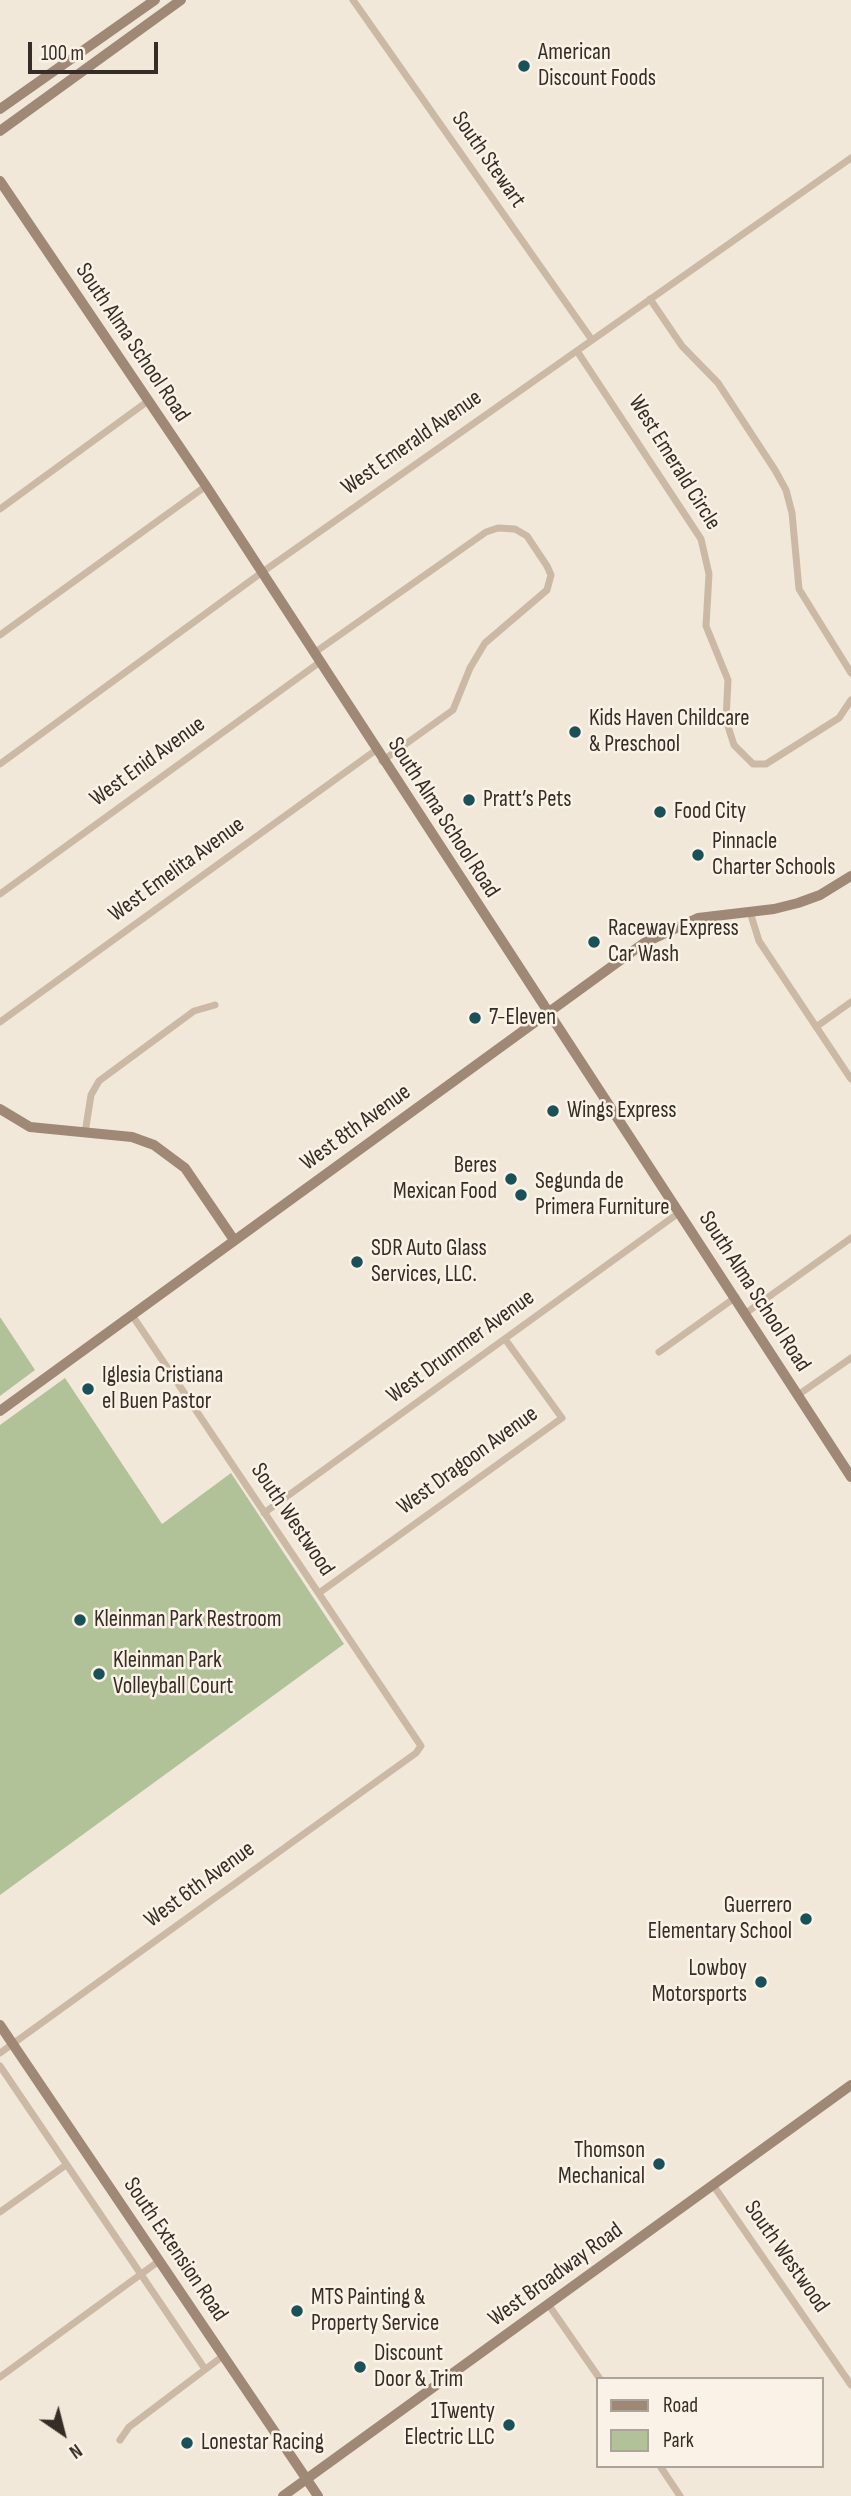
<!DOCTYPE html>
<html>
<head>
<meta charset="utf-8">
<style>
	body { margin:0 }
	#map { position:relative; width:851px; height:2496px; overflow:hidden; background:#f2e8d9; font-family:"Sofia Sans Condensed",sans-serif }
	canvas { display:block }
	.legend { position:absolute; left:596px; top:2377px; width:228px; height:91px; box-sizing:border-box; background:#faf2e6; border:2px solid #aca399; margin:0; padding:9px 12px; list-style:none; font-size:21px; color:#362d26 }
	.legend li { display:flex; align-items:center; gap:14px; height:35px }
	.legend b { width:35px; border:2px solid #aca399 }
	.north { position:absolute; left:28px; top:2398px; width:70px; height:70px; -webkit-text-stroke:5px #faf2e6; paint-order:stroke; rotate:145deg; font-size:19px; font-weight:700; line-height:28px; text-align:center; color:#362d26 }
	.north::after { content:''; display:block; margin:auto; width:24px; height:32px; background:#362d26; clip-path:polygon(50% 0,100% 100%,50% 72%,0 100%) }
	.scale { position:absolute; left:28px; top:42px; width:130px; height:32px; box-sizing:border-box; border:4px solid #362d26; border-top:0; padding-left:9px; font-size:21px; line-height:24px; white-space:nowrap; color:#362d26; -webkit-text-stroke:5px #faf2e6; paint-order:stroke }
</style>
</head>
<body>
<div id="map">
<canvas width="851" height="2496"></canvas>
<ul class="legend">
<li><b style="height:9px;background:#9f8876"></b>Road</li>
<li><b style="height:19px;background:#b1c299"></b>Park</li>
</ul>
<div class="north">N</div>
<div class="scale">100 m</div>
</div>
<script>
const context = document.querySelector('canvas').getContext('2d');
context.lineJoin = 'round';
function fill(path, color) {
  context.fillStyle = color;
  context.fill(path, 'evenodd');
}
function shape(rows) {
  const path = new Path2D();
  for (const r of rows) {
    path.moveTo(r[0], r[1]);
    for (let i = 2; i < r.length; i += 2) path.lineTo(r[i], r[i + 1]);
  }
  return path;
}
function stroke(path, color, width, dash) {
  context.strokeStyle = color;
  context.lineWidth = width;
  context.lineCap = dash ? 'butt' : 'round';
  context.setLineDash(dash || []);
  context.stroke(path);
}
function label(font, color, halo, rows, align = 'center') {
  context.font = font + ' "Sofia Sans Condensed",sans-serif';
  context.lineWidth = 5;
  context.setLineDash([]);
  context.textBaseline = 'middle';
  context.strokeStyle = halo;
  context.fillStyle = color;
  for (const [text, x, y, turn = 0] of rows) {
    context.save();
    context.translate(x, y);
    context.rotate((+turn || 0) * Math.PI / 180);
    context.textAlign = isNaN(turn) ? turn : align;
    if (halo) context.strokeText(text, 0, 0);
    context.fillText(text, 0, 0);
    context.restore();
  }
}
fill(shape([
	[0,1317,35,1370,0,1396],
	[65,1378,162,1524,231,1473,344,1644,0,1895,0,1425]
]), '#b1c299');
stroke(shape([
	[353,0,592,340],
	[650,299,682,346,718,383,775,470,786,490,792,513,799,589,851,673],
	[577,351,701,539,709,574,706,626,728,680,726,720,734,745,753,764,766,764,839,718,851,700],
	[0,509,148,401],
	[0,635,206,486],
	[314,653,486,532,498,528,515,529,527,536,547,566,551,575,547,590,485,643,470,668,453,710,382,761],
	[0,764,261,573,851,158],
	[0,894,320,662],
	[750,912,759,941,851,1079],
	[0,1022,376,750],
	[816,1027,851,1002],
	[85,1133,91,1095,99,1081,194,1011,215,1005],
	[746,1313,851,1238],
	[659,1352,736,1297],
	[798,1395,851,1358],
	[264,1513,680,1212],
	[319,1593,562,1418,505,1339],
	[0,2053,416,1753,421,1746,132,1315],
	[0,2066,205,2369],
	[713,2185,851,2385],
	[0,2212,66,2165],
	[548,2304,600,2379],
	[0,2377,159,2261],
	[120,2440,129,2427,223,2356],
	[660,2466,680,2496]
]), '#cbb9a5', 7);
stroke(shape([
	[0,109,155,0],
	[0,131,181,0],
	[0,181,206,486,851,1477],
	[0,1109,30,1127,132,1137,154,1145,185,1168,234,1240],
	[0,1411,644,943,698,918,774,909,798,903,820,895,851,876],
	[0,2025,318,2496],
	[283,2496,851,2085]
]), '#9f8876', 10);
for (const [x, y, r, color] of [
	[524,66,7,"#1a5159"],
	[575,732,7,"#1a5159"],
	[469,800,7,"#1a5159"],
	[660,812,7,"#1a5159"],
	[698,855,7,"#1a5159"],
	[594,942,7,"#1a5159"],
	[475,1018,7,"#1a5159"],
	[553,1111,7,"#1a5159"],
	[511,1179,7,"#1a5159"],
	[521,1195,7,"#1a5159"],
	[357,1262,7,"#1a5159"],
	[88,1389,7,"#1a5159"],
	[80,1620,7,"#1a5159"],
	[99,1674,7,"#1a5159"],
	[806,1919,7,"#1a5159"],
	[761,1982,7,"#1a5159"],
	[659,2164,7,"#1a5159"],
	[297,2311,7,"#1a5159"],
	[360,2367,7,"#1a5159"],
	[509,2425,7,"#1a5159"],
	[187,2443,7,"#1a5159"]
]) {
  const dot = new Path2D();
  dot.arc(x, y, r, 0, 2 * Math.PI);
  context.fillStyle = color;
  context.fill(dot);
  stroke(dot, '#faf2e6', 2.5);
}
label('23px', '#362d26', '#faf2e6', [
	["American",538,53],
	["Discount Foods",538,79],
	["Kids Haven Childcare",589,719],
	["& Preschool",589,745],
	["Pratt’s Pets",483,800],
	["Food City",674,812],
	["Pinnacle",712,842],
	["Charter Schools",712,868],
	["Raceway Express",608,929],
	["Car Wash",608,955],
	["7-Eleven",489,1018],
	["Wings Express",567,1111],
	["Beres",497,1166,"right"],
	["Mexican Food",497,1192,"right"],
	["Segunda de",535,1182],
	["Primera Furniture",535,1208],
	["SDR Auto Glass",371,1249],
	["Services, LLC.",371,1275],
	["Iglesia Cristiana",102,1376],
	["el Buen Pastor",102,1402],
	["Kleinman Park Restroom",94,1620],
	["Kleinman Park",113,1661],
	["Volleyball Court",113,1687],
	["Guerrero",792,1906,"right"],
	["Elementary School",792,1932,"right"],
	["Lowboy",747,1969,"right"],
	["Motorsports",747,1995,"right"],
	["Thomson",645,2151,"right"],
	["Mechanical",645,2177,"right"],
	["MTS Painting &",311,2298],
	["Property Service",311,2324],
	["Discount",374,2354],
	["Door & Trim",374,2380],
	["1Twenty",495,2412,"right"],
	["Electric LLC",495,2438,"right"],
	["Lonestar Racing",201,2443]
], 'left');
label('23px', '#362d26', '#faf2e6', [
	["South Stewart",488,160,55],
	["South Alma School Road",132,343,56],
	["West Emerald Avenue",412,443,-35],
	["West Emerald Circle",674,463,58],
	["West Enid Avenue",148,762,-36],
	["South Alma School Road",443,818,57],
	["West Emelita Avenue",177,870,-36],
	["West 8th Avenue",356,1128,-36],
	["South Alma School Road",754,1292,57],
	["West Drummer Avenue",461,1347,-36],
	["West Dragoon Avenue",468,1461,-36],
	["South Westwood",292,1520,56],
	["West 6th Avenue",200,1885,-36],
	["South Extension Road",175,2250,56],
	["South Westwood",786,2257,55],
	["West Broadway Road",556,2275,-36]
]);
</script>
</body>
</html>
